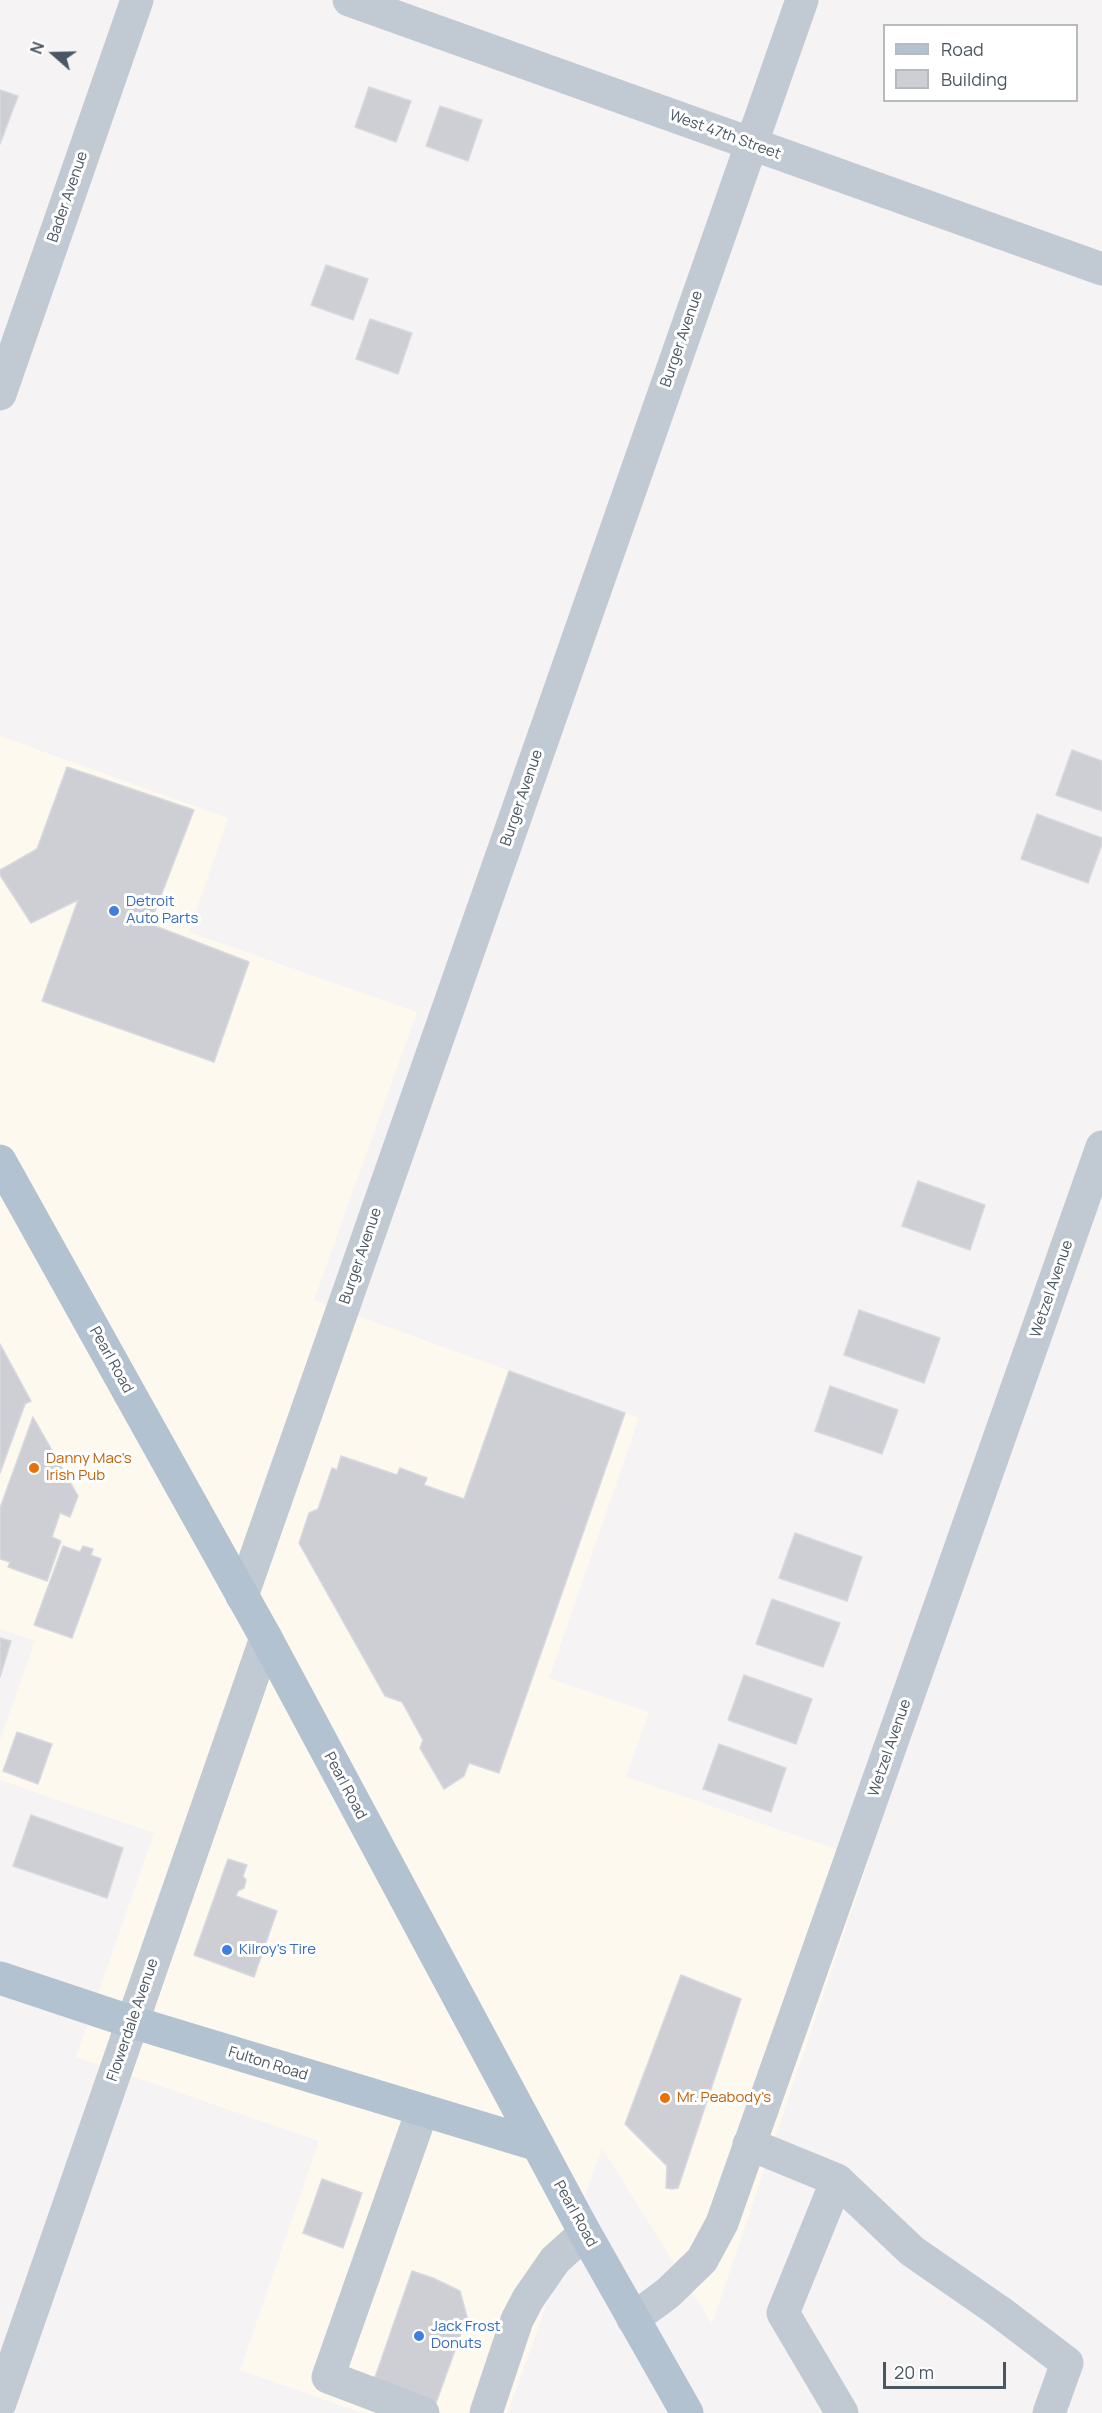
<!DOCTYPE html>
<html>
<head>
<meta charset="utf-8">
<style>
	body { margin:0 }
	#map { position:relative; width:1102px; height:2413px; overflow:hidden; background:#f5f3f3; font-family:Manrope,sans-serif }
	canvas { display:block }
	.legend { position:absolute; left:883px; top:24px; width:195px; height:78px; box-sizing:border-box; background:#fff; border:2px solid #b7bbc0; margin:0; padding:8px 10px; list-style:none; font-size:18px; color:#4a5661 }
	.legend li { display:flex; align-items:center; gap:12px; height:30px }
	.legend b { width:30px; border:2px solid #b7bbc0 }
	.north { position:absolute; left:24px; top:24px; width:60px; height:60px; -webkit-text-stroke:4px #fff; paint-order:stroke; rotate:290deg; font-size:16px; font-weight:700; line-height:24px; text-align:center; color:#4a5661 }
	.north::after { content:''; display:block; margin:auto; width:21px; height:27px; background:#4a5661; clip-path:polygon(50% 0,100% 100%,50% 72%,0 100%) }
	.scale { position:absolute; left:883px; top:2362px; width:123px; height:27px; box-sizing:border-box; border:3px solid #4a5661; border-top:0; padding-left:8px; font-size:18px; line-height:21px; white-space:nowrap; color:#4a5661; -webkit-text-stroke:4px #fff; paint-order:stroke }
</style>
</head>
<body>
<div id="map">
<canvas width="1102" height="2413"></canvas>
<ul class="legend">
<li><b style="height:8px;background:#b3c2d1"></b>Road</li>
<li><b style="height:16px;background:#cdcfd5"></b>Building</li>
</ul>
<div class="north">N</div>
<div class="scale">20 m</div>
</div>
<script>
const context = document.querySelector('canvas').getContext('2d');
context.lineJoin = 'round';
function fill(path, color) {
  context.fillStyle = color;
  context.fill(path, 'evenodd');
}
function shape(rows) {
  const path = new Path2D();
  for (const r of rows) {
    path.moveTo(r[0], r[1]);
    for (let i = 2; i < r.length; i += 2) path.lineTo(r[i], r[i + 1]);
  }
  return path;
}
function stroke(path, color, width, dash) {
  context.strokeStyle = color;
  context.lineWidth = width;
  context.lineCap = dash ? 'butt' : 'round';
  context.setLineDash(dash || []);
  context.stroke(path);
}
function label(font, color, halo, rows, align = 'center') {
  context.font = font + ' Manrope,sans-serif';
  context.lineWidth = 6;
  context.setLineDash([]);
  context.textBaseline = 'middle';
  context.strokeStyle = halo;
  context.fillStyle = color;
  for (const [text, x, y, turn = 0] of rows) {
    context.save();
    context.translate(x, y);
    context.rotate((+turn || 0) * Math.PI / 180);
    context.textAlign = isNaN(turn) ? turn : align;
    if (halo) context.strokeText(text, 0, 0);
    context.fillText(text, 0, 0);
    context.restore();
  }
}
fill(shape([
	[0,736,228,818,189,932,417,1012,314,1300,639,1418,549,1678,649,1712,626,1777,869,1860,712,2324,602,2148,508,2413,362,2413,240,2370,319,2141,76,2057,154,1833,0,1780,0,1740,35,1641,0,1629]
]), '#fdf9ef');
const building = shape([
	[369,87,411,101,396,142,355,127,369,87],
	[0,90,18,96,0,144,0,90],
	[440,106,482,120,468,161,426,146,440,106],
	[326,265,368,279,353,320,311,305,326,265],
	[370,319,412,333,398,374,356,359,370,319],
	[1072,750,1102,761,1102,811,1056,795,1072,750],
	[67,767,194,810,150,924,249,962,214,1062,42,1001,78,900,31,923,0,875,0,870,37,849,67,767],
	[1037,814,1102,838,1102,844,1088,883,1021,859,1037,814],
	[918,1181,985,1205,970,1250,902,1226,918,1181],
	[859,1310,940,1338,924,1383,844,1355,859,1310],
	[0,1344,31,1401,25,1404,0,1473,0,1344],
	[509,1371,625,1413,499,1773,469,1763,464,1776,444,1789,420,1748,423,1740,402,1702,385,1696,299,1543,309,1513,318,1509,332,1468,337,1470,341,1456,397,1475,400,1468,427,1478,424,1485,464,1499,509,1371],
	[830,1386,898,1410,882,1454,815,1431,830,1386],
	[33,1417,78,1496,70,1517,60,1513,52,1537,61,1541,47,1581,8,1567,10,1562,0,1559,0,1508,33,1417],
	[795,1533,862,1557,847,1601,779,1578,795,1533],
	[63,1546,80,1552,83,1546,93,1549,91,1555,101,1559,72,1638,34,1625,63,1546],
	[772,1599,840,1623,823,1667,756,1644,772,1599],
	[0,1638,11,1641,0,1677,0,1638],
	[744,1675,812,1699,796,1744,728,1720,744,1675],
	[17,1732,52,1744,38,1784,3,1771,17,1732],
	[719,1744,786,1768,771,1812,703,1789,719,1744],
	[31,1815,123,1848,107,1898,13,1866,31,1815],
	[228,1859,247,1865,243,1876,246,1880,244,1888,238,1891,236,1896,277,1911,254,1977,194,1955,228,1859],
	[681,1975,741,1999,678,2188,672,2189,666,2188,667,2166,625,2124,681,1975],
	[322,2179,362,2193,343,2248,303,2233,322,2179],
	[412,2271,433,2278,460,2291,467,2317,436,2403,373,2383,412,2271]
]);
fill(building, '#cdcfd5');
stroke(building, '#d7d9de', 1.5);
stroke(shape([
	[349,0,1102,269],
	[0,394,137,0],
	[242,1596,802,0],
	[422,2111,328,2377,423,2413],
	[749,2144,837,2180,912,2251,1000,2312,1067,2363,1049,2413],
	[837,2180,783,2313,842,2413],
	[633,2319,668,2293,702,2260,722,2223,1102,1147],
	[0,2403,266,1638],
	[486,2413,517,2320,528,2299,555,2260,585,2233]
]), '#c1cad2', 33);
stroke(shape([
	[0,1161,266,1638,585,2233,687,2413],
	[0,1978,132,2022,538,2145]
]), '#b3c2d1', 33);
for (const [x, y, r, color] of [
	[114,911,6,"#3f7fe0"],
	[34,1468,6,"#e8710a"],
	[227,1950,6,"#3f7fe0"],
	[665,2098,6,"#e8710a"],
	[419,2336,6,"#3f7fe0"]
]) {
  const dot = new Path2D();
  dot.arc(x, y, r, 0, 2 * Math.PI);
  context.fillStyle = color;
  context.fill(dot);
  stroke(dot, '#fff', 2);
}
label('15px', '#4a5661', '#fff', [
	["West 47th Street",725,135,20],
	["Bader Avenue",68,197,-71],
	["Burger Avenue",682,339,-71],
	["Burger Avenue",522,798,-71],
	["Burger Avenue",361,1256,-71],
	["Wetzel Avenue",1052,1289,-71],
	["Pearl Road",111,1360,61],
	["Wetzel Avenue",890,1748,-71],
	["Pearl Road",345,1786,62],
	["Flowerdale Avenue",133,2020,-71],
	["Fulton Road",268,2064,17],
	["Pearl Road",575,2214,61]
]);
label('15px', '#366cbe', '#fff', [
	["Detroit",126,902],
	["Auto Parts",126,919],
	["Kilroy's Tire",239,1950],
	["Jack Frost",431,2327],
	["Donuts",431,2344]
], 'left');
label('15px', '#c56008', '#fff', [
	["Danny Mac's",46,1459],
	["Irish Pub",46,1476],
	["Mr. Peabody's",677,2098]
], 'left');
</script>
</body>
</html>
